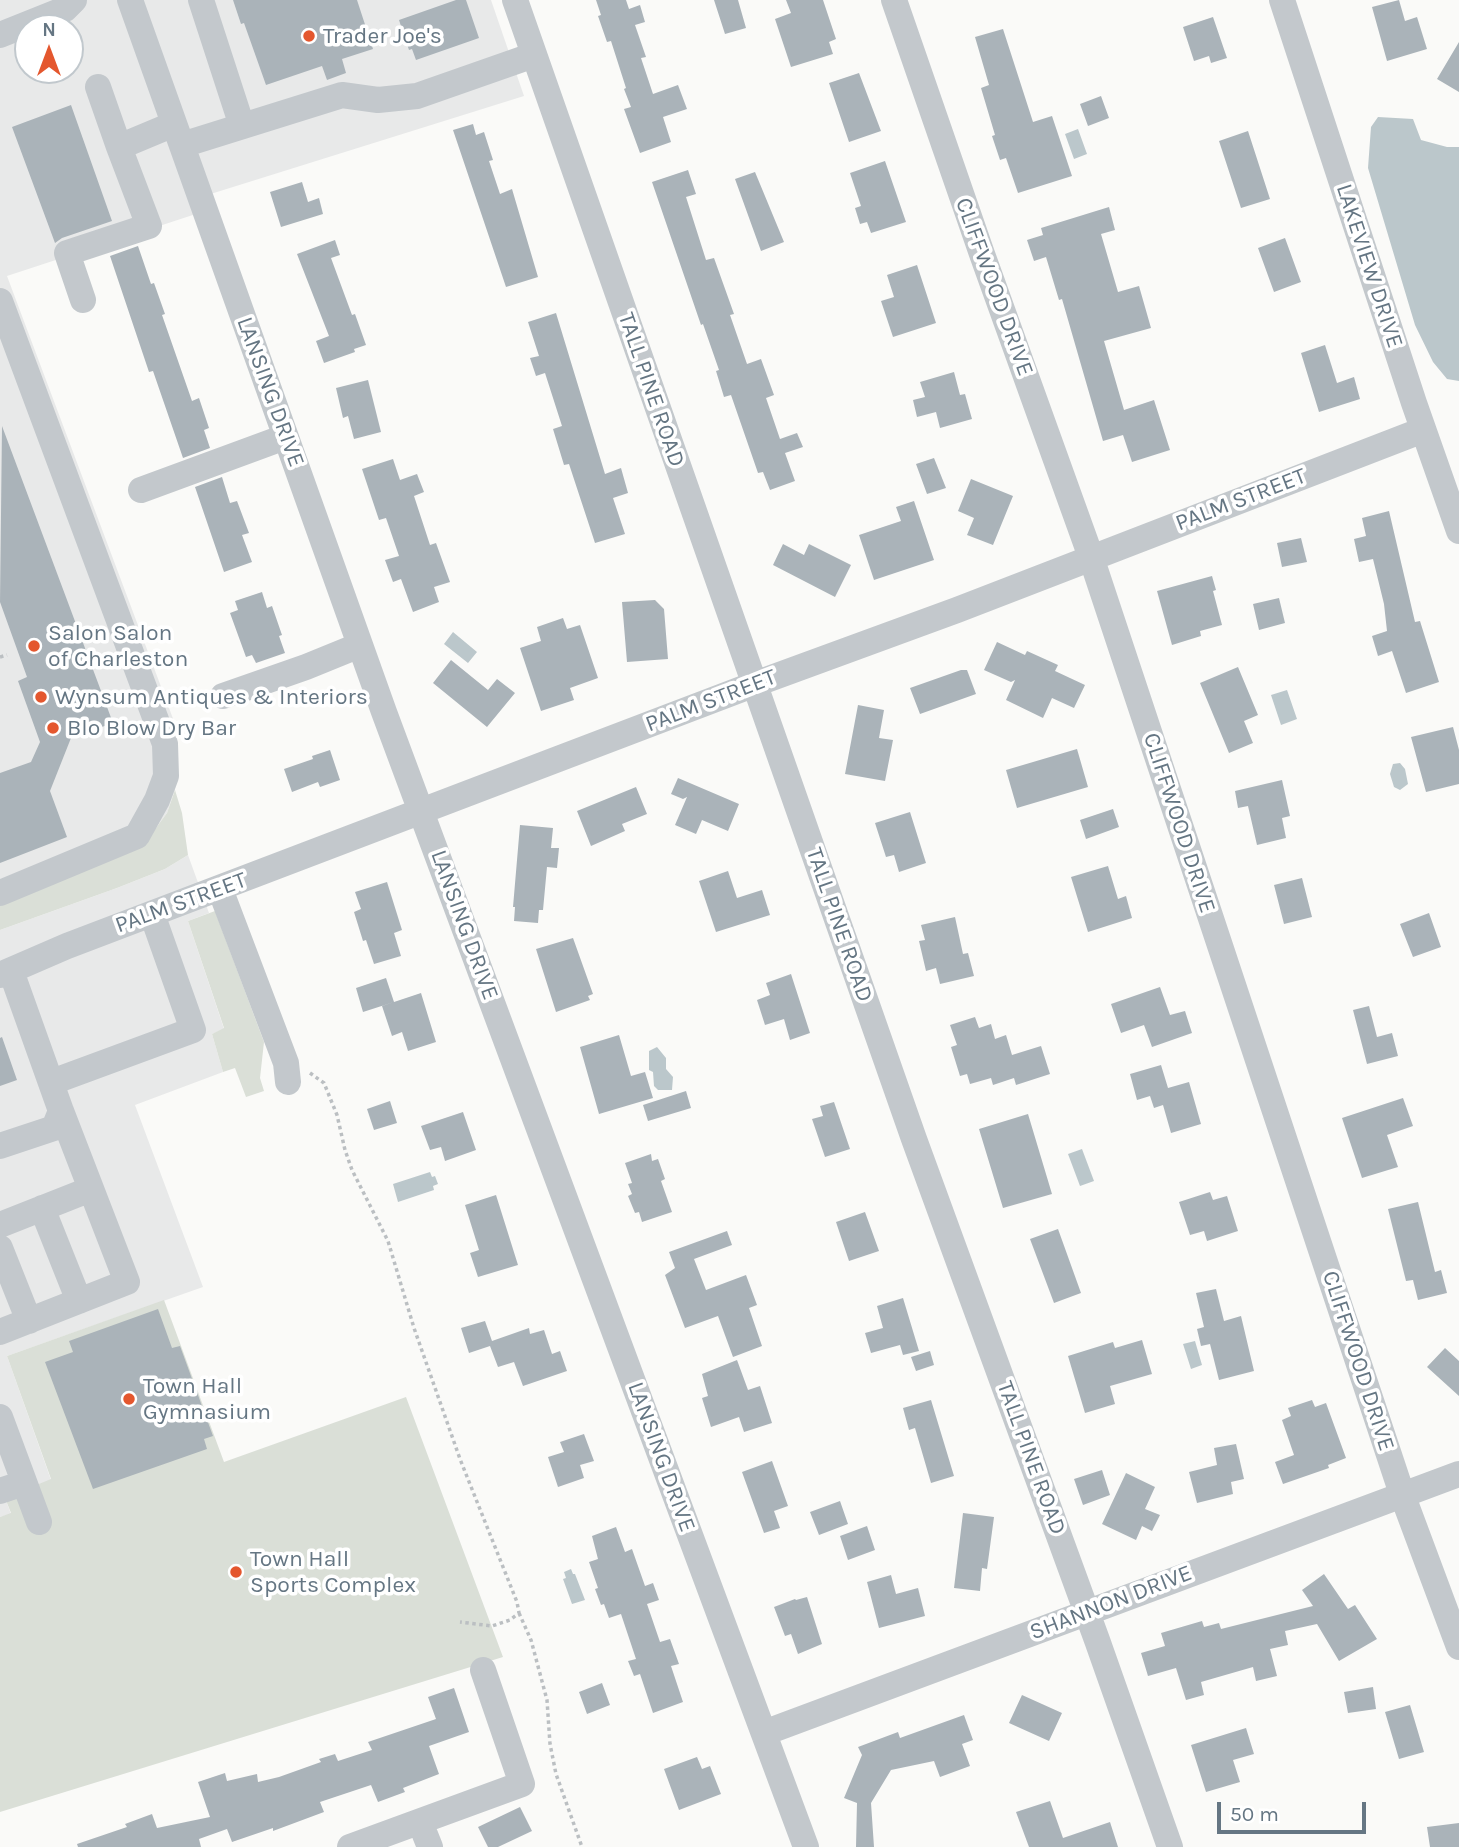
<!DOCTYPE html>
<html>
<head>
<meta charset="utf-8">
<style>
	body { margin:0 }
	#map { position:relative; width:1459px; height:1847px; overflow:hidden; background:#fafaf8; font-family:Karla,sans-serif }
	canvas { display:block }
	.north { position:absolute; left:14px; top:14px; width:70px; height:70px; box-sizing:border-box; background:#fff; border:2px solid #c1c8cd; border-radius:50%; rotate:0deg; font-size:19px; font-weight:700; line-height:28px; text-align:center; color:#657683 }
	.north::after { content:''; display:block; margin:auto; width:24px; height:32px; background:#e4572e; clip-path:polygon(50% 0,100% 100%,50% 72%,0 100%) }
	.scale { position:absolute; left:1217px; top:1802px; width:149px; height:32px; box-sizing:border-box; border:4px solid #657683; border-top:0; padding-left:9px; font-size:21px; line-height:24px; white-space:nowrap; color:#657683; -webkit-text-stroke:5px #fff; paint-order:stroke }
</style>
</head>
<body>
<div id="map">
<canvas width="1459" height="1847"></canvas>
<div class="north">N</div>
<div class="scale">50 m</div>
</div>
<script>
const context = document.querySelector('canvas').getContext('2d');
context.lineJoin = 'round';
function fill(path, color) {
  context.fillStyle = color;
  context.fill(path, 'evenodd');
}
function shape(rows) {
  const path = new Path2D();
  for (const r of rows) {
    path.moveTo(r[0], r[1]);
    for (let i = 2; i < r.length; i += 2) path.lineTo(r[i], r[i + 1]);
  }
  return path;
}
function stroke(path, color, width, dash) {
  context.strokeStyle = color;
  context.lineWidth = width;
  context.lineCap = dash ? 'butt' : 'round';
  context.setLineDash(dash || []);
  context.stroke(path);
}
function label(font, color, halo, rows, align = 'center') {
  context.font = font + ' Karla,sans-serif';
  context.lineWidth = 7;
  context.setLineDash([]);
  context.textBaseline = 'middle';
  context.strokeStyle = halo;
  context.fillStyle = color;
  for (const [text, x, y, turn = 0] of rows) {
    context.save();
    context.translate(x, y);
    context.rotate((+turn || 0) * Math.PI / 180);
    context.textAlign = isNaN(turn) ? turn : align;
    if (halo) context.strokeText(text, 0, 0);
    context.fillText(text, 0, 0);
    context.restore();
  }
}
fill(shape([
	[0,0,491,0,524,96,201,197,205,211,7,276,175,724,178,750,175,790,167,813,147,840,0,903],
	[28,28,70,28,70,70,28,70],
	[188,855,209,913,188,921,224,1029,212,1034,223,1072,135,1105,203,1287,7,1356,51,1480,5,1498,11,1514,0,1517,0,930,117,888,165,869]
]), '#e8e9e9');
fill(shape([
	[175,790,182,813,188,855,165,869,117,888,0,930,0,903,147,840,167,813],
	[215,911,264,1042,260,1078,264,1091,246,1097,235,1068,223,1072,212,1034,224,1028,188,921],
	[164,1300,224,1462,406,1397,503,1657,0,1812,0,1517,11,1513,5,1498,51,1479,7,1356]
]), '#dadfd7');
fill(shape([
	[1378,117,1413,119,1421,140,1447,147,1459,147,1459,381,1447,379,1433,362,1415,325,1368,168,1371,127],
	[1078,129,1087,154,1074,159,1065,134],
	[453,632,477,652,468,663,444,644],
	[1287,690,1297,719,1281,725,1271,695],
	[1400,763,1405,769,1408,784,1400,790,1394,787,1390,774,1393,764],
	[657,1047,666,1058,666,1069,673,1077,672,1090,658,1090,654,1086,653,1072,649,1070,649,1051],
	[1082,1149,1094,1181,1080,1186,1068,1154],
	[430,1172,432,1177,435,1176,438,1184,433,1186,434,1190,398,1202,393,1184],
	[1195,1341,1202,1365,1191,1369,1183,1344],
	[571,1569,573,1574,575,1574,585,1600,572,1604,563,1579,566,1578,564,1572]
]), '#bbc7cb');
fill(shape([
	[233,0,357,0,373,49,342,59,346,73,327,80,322,66,266,85,244,23,241,24],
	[456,0,466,0,479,38,416,60,412,49,409,50,399,20],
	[596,0,626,0,629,9,640,5,645,22,635,25,646,57,641,58,653,94,678,85,687,109,663,117,671,142,640,153,624,109,631,107,624,89,626,88,611,41,607,42,598,16,601,15],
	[714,0,738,0,746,28,725,34],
	[786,0,823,0,836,39,829,42,833,54,791,67,775,19,791,13],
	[1399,0,1405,21,1417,17,1427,49,1387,61,1372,7],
	[1213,17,1227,58,1211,63,1209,56,1194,61,1183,27],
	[1003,29,1033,122,1052,116,1072,176,1018,193,1006,158,1000,160,992,136,995,135,981,88,989,85,975,37],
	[1459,42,1459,92,1437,79],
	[859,73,881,131,849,142,829,83],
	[1101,96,1109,118,1088,126,1080,104],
	[71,105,112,221,62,238,55,243,12,127],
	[473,124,476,135,484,132,493,160,489,161,500,194,512,189,538,277,506,287,453,130],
	[1248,131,1270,199,1241,208,1219,141],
	[885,161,906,222,871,233,867,222,860,224,855,208,861,206,850,173],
	[688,170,696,194,686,197,706,260,714,258,734,314,730,315,747,364,761,359,774,395,766,398,780,439,797,433,803,447,785,453,795,481,770,490,763,472,758,473,731,395,724,397,716,371,719,370,703,324,701,325,652,182],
	[755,172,784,242,761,251,735,179],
	[302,182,308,202,319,198,323,214,281,227,270,192],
	[1109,207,1115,230,1101,234,1118,292,1139,286,1151,328,1104,341,1124,410,1154,400,1170,450,1132,462,1123,435,1103,441,1062,299,1059,300,1046,257,1034,261,1027,240,1043,235,1041,228],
	[1285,238,1301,282,1274,292,1258,248],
	[335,240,340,255,331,258,352,315,355,314,366,345,354,349,355,352,324,363,316,341,329,336,297,254],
	[138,246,151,284,154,283,165,314,162,315,192,401,199,398,209,428,204,430,210,448,183,458,153,371,149,372,110,256],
	[917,265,936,323,893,337,881,301,894,297,887,275],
	[556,313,605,474,621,468,628,493,613,498,625,534,595,543,569,464,564,465,553,429,562,426,545,373,536,376,530,358,539,356,528,322],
	[1325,345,1337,383,1354,377,1360,399,1319,412,1301,353],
	[954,372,960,395,965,394,972,419,940,428,936,412,917,417,913,400,925,397,920,382],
	[368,380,381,432,354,439,348,416,343,418,336,388],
	[2,426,113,723,71,738,50,791,67,837,0,863,0,773,31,762,40,742,18,681,27,677,0,602],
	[934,458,946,488,927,494,916,464],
	[393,459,400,480,417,474,424,492,414,496,430,545,436,543,450,582,434,587,439,602,413,612,401,579,393,582,385,560,399,556,386,518,379,520,362,469],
	[222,477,230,503,237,501,249,533,242,535,252,562,224,572,195,487],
	[971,479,1013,496,993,545,967,535,974,518,958,511],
	[914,501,934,560,874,580,859,535,901,521,896,507],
	[1389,511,1415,622,1420,621,1439,682,1406,693,1392,651,1378,656,1372,636,1387,631,1384,604,1373,559,1359,562,1354,539,1366,536,1362,518],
	[1301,538,1307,562,1282,567,1277,543],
	[783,544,804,555,809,544,851,565,835,597,773,565],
	[1212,576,1216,590,1213,591,1222,625,1200,631,1201,636,1172,645,1157,591],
	[262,592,267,608,272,606,282,635,279,636,285,653,256,663,252,655,246,657,230,613,238,610,235,601],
	[1279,598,1285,623,1259,630,1253,604],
	[655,600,664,609,668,659,627,662,622,602],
	[563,618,567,629,580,625,598,678,570,688,574,700,541,711,520,648,541,641,537,627],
	[997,642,1025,655,1027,651,1058,665,1055,671,1085,685,1074,708,1052,698,1043,718,1006,700,1015,680,1011,682,984,670],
	[451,660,488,690,497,679,515,693,487,727,433,683],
	[1238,667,1258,715,1244,721,1253,743,1229,753,1200,683],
	[961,670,967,670,976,694,920,714,910,688],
	[858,705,884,710,879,738,893,740,885,781,845,774],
	[1453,727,1459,750,1459,784,1426,792,1411,737],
	[1077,749,1088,787,1017,808,1006,770],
	[330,750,340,780,320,787,318,782,292,792,284,769,313,759,312,756],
	[678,778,739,804,728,831,702,820,696,834,675,825,687,797,683,799,671,794],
	[1282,780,1290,816,1282,818,1286,838,1257,845,1248,806,1238,808,1235,791],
	[636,787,647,814,622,824,625,831,591,846,577,811],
	[1113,809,1119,827,1086,839,1080,820],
	[910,812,926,863,899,872,894,855,886,857,875,823],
	[520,825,553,828,551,848,559,848,557,868,547,867,543,910,539,910,538,923,514,921,515,907,513,907],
	[1108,866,1118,899,1126,896,1132,918,1088,932,1071,877],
	[728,871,737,898,762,890,770,915,716,932,699,881],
	[1302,878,1312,917,1284,924,1274,885],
	[387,882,402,930,394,933,401,956,374,964,366,940,363,941,354,912,361,909,355,892],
	[1429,913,1441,947,1413,957,1400,924],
	[955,917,963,954,968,953,974,976,940,984,936,968,926,971,919,941,925,940,921,925],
	[573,938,593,994,588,996,590,1000,556,1012,536,949],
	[791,974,810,1033,790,1040,784,1019,765,1025,757,1000,770,995,766,983],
	[386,978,394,1002,363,1012,356,988],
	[1160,987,1170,1015,1185,1011,1192,1033,1152,1047,1144,1025,1121,1033,1111,1004],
	[421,993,436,1042,408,1051,402,1032,392,1036,382,1006],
	[1369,1006,1377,1037,1392,1033,1398,1056,1367,1064,1353,1010],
	[975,1017,979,1028,991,1024,995,1039,1006,1035,1012,1055,1041,1046,1050,1074,1016,1085,1014,1078,993,1085,991,1078,970,1084,967,1074,960,1076,951,1047,957,1045,950,1025],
	[619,1035,631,1076,645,1072,653,1098,599,1114,580,1047],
	[2,1037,17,1080,0,1086,0,1038],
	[1161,1065,1168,1088,1189,1082,1201,1124,1171,1133,1163,1105,1154,1108,1150,1096,1137,1100,1130,1074],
	[686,1091,691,1108,648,1121,643,1105],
	[1403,1098,1413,1126,1387,1135,1398,1167,1362,1178,1342,1118],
	[390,1101,397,1123,374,1130,367,1109],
	[834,1102,850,1149,825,1157,812,1119,823,1116,820,1106],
	[463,1112,476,1150,445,1161,441,1147,430,1150,421,1126],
	[1028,1114,1052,1194,1003,1208,979,1129],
	[651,1154,652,1161,658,1159,665,1179,661,1181,672,1212,642,1222,639,1212,635,1213,628,1196,632,1194,628,1184,632,1183,625,1163],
	[1210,1192,1213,1200,1227,1196,1238,1231,1207,1241,1204,1231,1190,1235,1179,1202],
	[496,1195,518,1265,478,1277,470,1253,479,1250,465,1205],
	[1418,1202,1435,1272,1441,1270,1447,1293,1418,1300,1413,1280,1406,1281,1388,1209],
	[865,1212,879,1251,849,1261,836,1222],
	[1058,1229,1081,1293,1054,1303,1030,1239],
	[727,1231,732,1245,694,1259,706,1290,746,1275,757,1305,749,1308,762,1346,733,1357,718,1316,685,1328,665,1275,675,1268,669,1252],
	[1216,1289,1224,1321,1241,1316,1254,1371,1219,1380,1210,1344,1201,1346,1197,1329,1204,1327,1196,1293],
	[903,1298,919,1351,903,1355,900,1345,871,1353,865,1333,883,1328,877,1306],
	[158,1309,172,1348,180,1346,213,1436,204,1439,207,1449,93,1489,45,1362,73,1352,69,1341],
	[485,1321,492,1341,529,1328,530,1334,544,1330,552,1354,560,1351,567,1371,523,1386,514,1362,498,1367,490,1346,469,1353,461,1328],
	[1142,1340,1152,1374,1110,1386,1115,1404,1085,1413,1068,1356,1113,1342,1115,1348],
	[1445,1348,1459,1361,1459,1396,1427,1367],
	[930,1351,934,1365,916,1371,911,1357],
	[737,1360,748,1390,760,1386,772,1423,744,1432,739,1417,711,1427,702,1398,708,1396,702,1374],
	[931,1400,954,1476,931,1483,915,1428,909,1430,903,1408],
	[1312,1400,1315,1407,1326,1403,1346,1458,1328,1465,1329,1468,1283,1484,1275,1462,1294,1455,1282,1420,1291,1416,1288,1408],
	[584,1434,594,1461,580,1465,584,1478,558,1487,548,1457,564,1452,560,1442],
	[1236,1444,1244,1479,1231,1482,1233,1494,1197,1503,1189,1472,1217,1465,1214,1448],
	[772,1461,788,1506,774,1511,780,1528,764,1533,742,1472],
	[1102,1470,1110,1495,1083,1505,1074,1479],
	[1126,1473,1155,1487,1145,1509,1160,1515,1152,1531,1142,1526,1136,1540,1102,1524],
	[840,1501,848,1524,819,1535,810,1512],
	[963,1513,994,1517,987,1569,982,1568,980,1591,954,1588],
	[867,1526,875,1550,848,1560,840,1536],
	[616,1527,625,1552,632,1549,645,1586,653,1583,659,1600,647,1604,660,1642,670,1639,679,1664,671,1666,683,1702,653,1713,640,1674,634,1676,628,1661,636,1659,621,1614,609,1618,604,1604,601,1605,595,1589,598,1588,589,1562,598,1559,592,1536],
	[1324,1574,1348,1609,1355,1605,1377,1639,1339,1661,1317,1624,1285,1631,1288,1645,1270,1649,1277,1676,1256,1681,1253,1667,1201,1682,1204,1695,1186,1700,1176,1668,1148,1676,1141,1653,1165,1646,1161,1633,1202,1621,1204,1627,1219,1623,1221,1629,1313,1606,1302,1590],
	[891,1575,896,1594,918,1588,925,1616,879,1628,867,1582],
	[807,1597,822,1644,798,1654,791,1634,785,1636,774,1607,795,1599,796,1600],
	[602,1683,610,1705,587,1714,579,1692],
	[1373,1687,1376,1709,1348,1713,1344,1692],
	[454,1688,469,1732,429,1746,439,1774,403,1788,405,1792,378,1802,371,1785,320,1802,324,1812,273,1831,273,1828,232,1842,227,1829,199,1839,201,1847,78,1847,77,1844,127,1827,125,1824,152,1814,157,1828,210,1817,198,1782,225,1773,227,1781,257,1774,258,1782,279,1777,321,1762,319,1759,335,1754,338,1761,372,1750,368,1742,436,1719,428,1697],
	[1022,1695,1062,1713,1049,1741,1009,1723],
	[1410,1705,1424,1752,1399,1759,1385,1712],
	[964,1715,973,1740,962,1744,970,1766,940,1777,934,1761,891,1770,871,1803,874,1847,856,1847,857,1803,844,1798,862,1755,858,1747,898,1732,900,1738],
	[1246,1728,1254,1754,1233,1760,1240,1782,1206,1792,1191,1745],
	[697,1757,702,1769,710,1766,721,1794,679,1810,664,1769],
	[1050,1801,1063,1838,1110,1822,1118,1847,1029,1847,1016,1812],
	[520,1807,532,1831,498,1847,488,1847,478,1827],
	[1459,1823,1459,1847,1430,1847,1427,1827]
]), '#aab3b9');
stroke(shape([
	[0,657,7,655],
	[310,1073,324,1083,337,1115,345,1150,352,1170,388,1241,414,1328,460,1459,517,1602,519,1613,510,1620,492,1626,460,1622],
	[519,1613,531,1640,547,1700,550,1744,556,1774,582,1847]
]), '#bbbfc2', 3.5, [3.5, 3.5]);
stroke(shape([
	[130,0,384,712,806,1847],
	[201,0,242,126],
	[515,0,914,1139,1097,1640,1170,1847],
	[894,0,982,254,1091,557,1402,1494,1459,1647],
	[1282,0,1414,403,1459,531],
	[0,35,65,9,74,0],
	[98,87,119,147],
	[182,145,342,95,378,100,417,96,534,55],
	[83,300,67,253,149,226,119,147,174,124],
	[0,301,165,744,166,776,157,800,137,836,0,893],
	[141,490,285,437],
	[223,696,306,667,360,645],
	[220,889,286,1063,288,1082],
	[0,975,67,946,755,684,957,610,1423,430],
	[52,1082,193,1030,152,914],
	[0,1146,54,1128,61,1111,11,971],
	[42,1208,79,1301],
	[0,1225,91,1189],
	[0,1248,29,1321],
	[0,1332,127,1282,61,1111],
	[0,1417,39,1522],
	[0,1491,24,1483],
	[764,1733,1459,1474],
	[420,1822,430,1847],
	[350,1847,522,1784,483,1670]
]), '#c3c8cc', 26);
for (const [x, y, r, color] of [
	[309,36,7,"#e4572e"],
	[34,646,7,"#e4572e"],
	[41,697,7,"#e4572e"],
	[53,728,7,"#e4572e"],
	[129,1399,7,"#e4572e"],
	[236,1572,7,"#e4572e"]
]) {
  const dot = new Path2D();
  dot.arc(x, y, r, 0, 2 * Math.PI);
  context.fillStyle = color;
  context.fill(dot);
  stroke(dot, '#fff', 2.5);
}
label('23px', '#657683', '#fff', [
	["Trader Joe's",323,36],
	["Salon Salon",48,633],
	["of Charleston",48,659],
	["Wynsum Antiques & Interiors",55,697],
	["Blo Blow Dry Bar",67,728],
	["Town Hall",143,1386],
	["Gymnasium",143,1412],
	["Town Hall",250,1559],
	["Sports Complex",250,1585]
], 'left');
label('23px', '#657683', '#fff', [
	["LAKEVIEW DRIVE",1369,266,72],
	["CLIFFWOOD DRIVE",994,287,70],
	["TALL PINE ROAD",651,390,71],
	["LANSING DRIVE",270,392,70],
	["PALM STREET",1241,500,-21],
	["PALM STREET",711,701,-21],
	["CLIFFWOOD DRIVE",1179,823,72],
	["PALM STREET",181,903,-20],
	["LANSING DRIVE",464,925,70],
	["TALL PINE ROAD",839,925,71],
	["CLIFFWOOD DRIVE",1358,1361,72],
	["LANSING DRIVE",661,1457,70],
	["TALL PINE ROAD",1031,1458,70],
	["SHANNON DRIVE",1111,1603,-21]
]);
</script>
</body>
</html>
